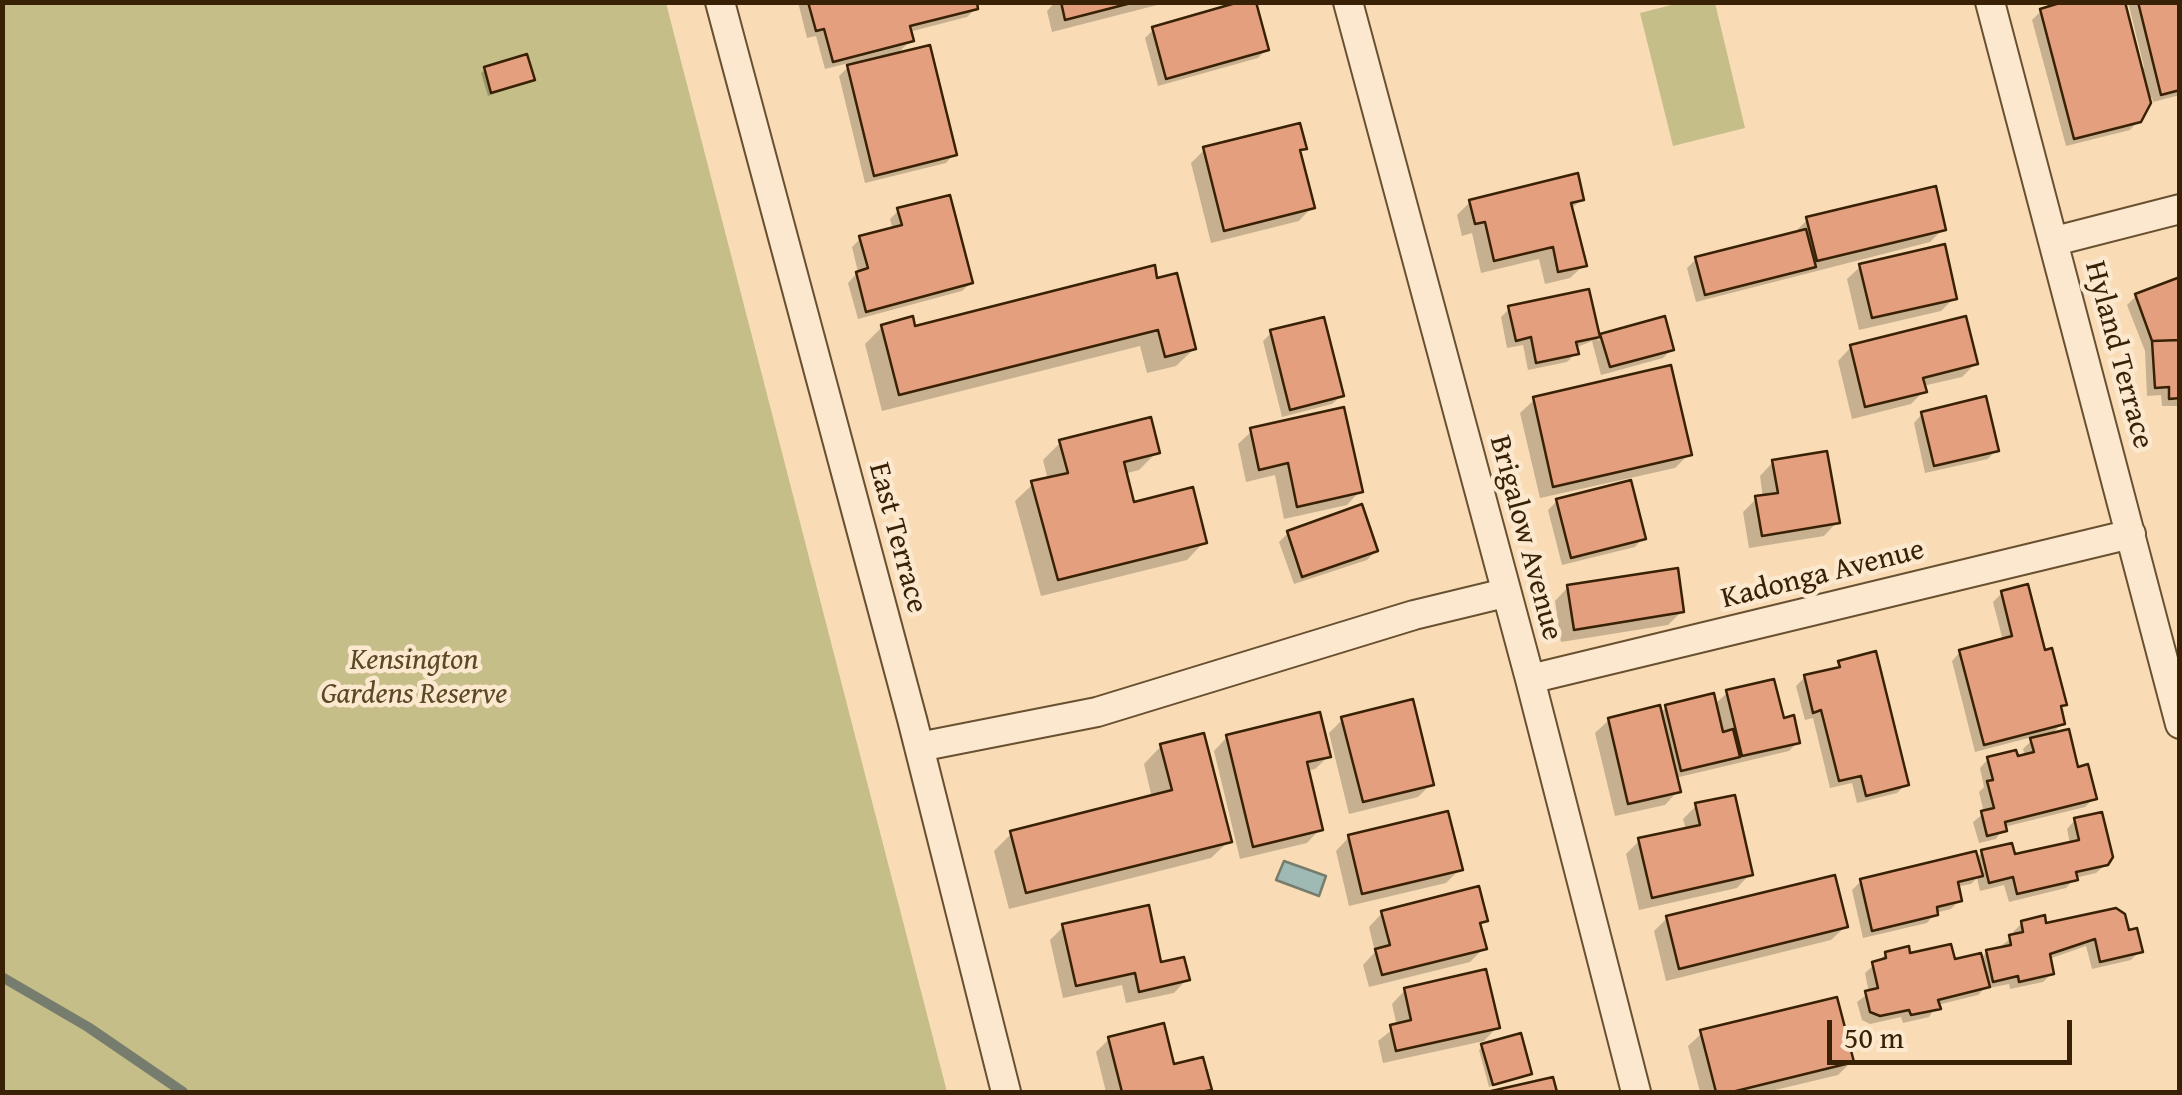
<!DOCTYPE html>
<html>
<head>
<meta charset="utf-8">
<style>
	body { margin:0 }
	#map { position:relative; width:2182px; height:1095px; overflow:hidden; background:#f9dcb5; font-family:"Gentium Book Plus",serif }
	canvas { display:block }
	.frame { position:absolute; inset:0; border:5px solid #382104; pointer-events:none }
	.scale { position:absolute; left:1827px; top:1020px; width:245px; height:45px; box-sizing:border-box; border:5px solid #382104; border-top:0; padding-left:12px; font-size:30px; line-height:35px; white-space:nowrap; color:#382104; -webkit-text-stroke:8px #fbe8cf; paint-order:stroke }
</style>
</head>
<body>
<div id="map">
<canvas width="2182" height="1095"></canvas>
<div class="frame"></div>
<div class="scale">50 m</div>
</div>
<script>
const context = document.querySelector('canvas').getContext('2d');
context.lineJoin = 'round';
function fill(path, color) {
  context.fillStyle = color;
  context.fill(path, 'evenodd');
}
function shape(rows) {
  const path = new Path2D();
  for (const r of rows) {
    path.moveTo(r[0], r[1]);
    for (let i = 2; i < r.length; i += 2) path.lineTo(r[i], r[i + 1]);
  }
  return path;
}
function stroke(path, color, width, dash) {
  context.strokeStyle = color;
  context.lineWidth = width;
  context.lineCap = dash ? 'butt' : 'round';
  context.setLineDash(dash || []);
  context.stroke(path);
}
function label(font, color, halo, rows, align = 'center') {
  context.font = font + ' "Gentium Book Plus",serif';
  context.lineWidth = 9;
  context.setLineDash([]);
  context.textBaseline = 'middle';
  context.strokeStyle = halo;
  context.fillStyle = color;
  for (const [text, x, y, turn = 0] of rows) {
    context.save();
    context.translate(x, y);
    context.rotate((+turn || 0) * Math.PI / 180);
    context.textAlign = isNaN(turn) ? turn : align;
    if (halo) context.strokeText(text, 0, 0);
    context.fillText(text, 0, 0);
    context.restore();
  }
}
fill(shape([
	[1683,2,1715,3,1745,128,1673,146,1640,13],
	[3,3,666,3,947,1092,3,1092]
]), '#c5be88');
const water = shape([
	[1284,861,1326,876,1319,896,1276,880,1284,861]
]);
fill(water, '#9fbab4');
stroke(water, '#767d6e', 2.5);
fill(shape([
	[798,2,974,2,976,8,967,17,909,32,911,40,896,55,954,154,946,163,865,183,839,76,853,62,825,69,816,36,807,38],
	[1055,2,1169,2,1052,32,1047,11],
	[2060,2,2122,2,2139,69,2144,67,2128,2,2180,2,2180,95,2153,102,2152,97,2139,120,2130,130,2066,146,2032,20,2041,11,2061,6],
	[1154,29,1266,50,1258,58,1158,86,1145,38],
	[485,70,532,80,488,96,481,73],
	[1304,148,1299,153,1312,207,1299,221,1211,243,1191,163,1205,149],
	[1582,199,1570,210,1584,265,1570,278,1545,284,1539,259,1481,273,1472,233,1462,236,1457,215,1470,202],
	[899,210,971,283,962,291,858,319,848,283,858,272,852,247,861,238,893,230,890,219],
	[1808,219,1943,229,1930,242,1696,302,1687,268,1696,259,1794,233],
	[1861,266,1954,298,1941,311,1859,330,1847,279],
	[2180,280,2180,406,2162,406,2161,395,2147,396,2145,351,2127,305,2136,296],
	[1156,281,1194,349,1176,366,1147,373,1140,346,882,411,865,344,882,327,913,329],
	[1587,292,1598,341,1602,337,1672,349,1663,358,1601,375,1592,341,1575,348,1576,353,1567,362,1528,370,1523,345,1507,348,1501,317,1510,308],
	[1272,332,1341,396,1332,404,1282,417,1263,341],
	[1851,347,1975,364,1962,377,1923,386,1924,391,1911,404,1852,419,1838,361],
	[1534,400,1689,454,1675,468,1540,498,1520,413],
	[1922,414,1996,450,1988,459,1925,473,1914,423],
	[1252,431,1360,491,1347,505,1284,519,1275,475,1246,482,1238,444],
	[1061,442,1157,452,1139,470,1124,474,1132,505,1204,542,1187,560,1041,596,1015,501,1033,484,1048,480,1043,460],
	[1773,462,1837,522,1824,536,1749,548,1743,512,1756,499,1763,498,1760,476],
	[1557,501,1643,538,1635,547,1562,565,1548,510],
	[1288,533,1376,551,1367,560,1294,584,1279,542],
	[1568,587,1682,611,1668,625,1561,642,1555,601],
	[2002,593,2043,653,2064,704,2059,709,2063,723,2049,736,2076,770,2094,798,2085,807,2004,827,1996,839,1979,843,1973,822,1984,813,1979,792,1984,787,1980,768,1988,759,2025,757,2023,749,2036,736,1975,752,1952,661,1960,652,2003,641,1993,602],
	[1840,663,1906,784,1897,793,1857,803,1852,783,1830,788,1813,718,1805,720,1796,686,1805,677,1832,671],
	[1727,693,1782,721,1798,742,1789,751,1675,778,1678,791,1665,805,1615,816,1595,733,1609,720,1660,714,1666,707,1714,705],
	[1343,719,1431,784,1418,797,1349,814,1329,733],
	[1227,737,1329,756,1315,769,1306,771,1320,829,1307,843,1240,859,1214,751],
	[1161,746,1229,841,1211,858,1009,909,994,851,1012,833,1152,798,1144,764],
	[1696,806,1750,874,1737,888,1639,910,1626,854,1640,840,1686,830,1683,819],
	[2075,820,2106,864,2096,873,2075,878,2066,888,2009,902,2004,885,1980,891,1977,878,1971,884,1956,887,1960,900,1951,909,1935,913,1927,923,1863,938,1852,890,1861,881,1976,859,1982,852,2013,857,2070,844,2067,829],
	[1349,837,1460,869,1446,883,1349,906,1336,851],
	[1382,913,1485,920,1479,927,1484,948,1470,962,1369,987,1363,965,1375,952,1369,927],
	[1667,918,1845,927,1831,940,1666,981,1654,931],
	[2022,923,2127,933,2140,951,2131,960,2092,969,2086,946,2049,959,2052,973,2043,982,2010,989,2009,984,1984,989,1978,995,1937,1005,1929,1017,1903,1023,1901,1017,1870,1024,1862,1020,1857,1002,1869,993,1865,973,1886,954,1953,962,1980,959,1987,952,2002,949,2001,946,2014,936,2013,932],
	[1063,927,1159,965,1187,979,1174,993,1126,1003,1122,985,1063,998,1050,940],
	[1405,990,1497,1027,1484,1041,1383,1063,1378,1041,1397,1026,1392,1004],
	[1702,1033,1851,1062,1838,1075,1767,1092,1700,1092,1688,1046],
	[1109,1039,1173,1067,1209,1089,1205,1092,1106,1092,1096,1052],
	[1483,1046,1529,1073,1489,1087,1479,1050]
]), '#0003');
stroke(shape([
	[2,977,88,1027,183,1092]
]), '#767d6e', 10);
const building = shape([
	[808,2,977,2,978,9,910,26,914,41,833,62,824,29,816,31,808,2],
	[1061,2,1135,2,1065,20,1061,2],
	[1239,2,1256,2,1269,50,1166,79,1152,27,1239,2],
	[2063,2,2125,2,2151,103,2141,122,2074,139,2040,9,2063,2],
	[2138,2,2180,2,2180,90,2161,95,2138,2],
	[930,45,957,155,874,176,847,65,930,45],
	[527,54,535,80,491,93,484,67,527,54],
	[1300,123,1307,149,1300,150,1315,208,1224,231,1203,147,1300,123],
	[1578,173,1584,200,1571,203,1587,266,1558,272,1553,247,1494,261,1485,222,1475,224,1469,200,1578,173],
	[1936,186,1946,230,1817,261,1806,217,1936,186],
	[950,195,973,283,866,312,856,272,868,268,859,236,902,225,897,208,950,195],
	[1806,229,1816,267,1705,295,1695,257,1806,229],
	[1945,244,1957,299,1872,318,1859,264,1945,244],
	[1155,265,1157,278,1177,273,1196,349,1165,357,1158,330,899,395,881,325,913,316,915,326,1155,265],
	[2180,277,2180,340,2152,341,2135,294,2180,277],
	[1589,289,1600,337,1576,342,1579,354,1536,363,1531,337,1516,341,1508,306,1589,289],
	[1665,316,1674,350,1610,367,1600,334,1665,316],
	[1966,316,1978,364,1923,378,1927,392,1865,407,1850,345,1966,316],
	[1324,317,1344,396,1290,410,1270,330,1324,317],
	[2180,340,2180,398,2169,399,2169,387,2155,388,2152,341,2180,340],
	[1671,365,1692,455,1553,487,1533,397,1671,365],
	[1986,396,1999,451,1934,466,1921,412,1986,396],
	[1344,407,1363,492,1297,507,1288,463,1259,470,1250,428,1344,407],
	[1151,417,1160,453,1124,462,1134,502,1193,487,1207,543,1058,580,1031,481,1068,473,1059,440,1151,417],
	[1827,451,1840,523,1762,536,1755,496,1778,493,1772,460,1827,451],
	[1631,480,1646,539,1571,558,1556,499,1631,480],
	[1362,504,1378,551,1302,577,1287,531,1362,504],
	[1678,568,1684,612,1574,630,1567,585,1678,568],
	[2028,584,2045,650,2052,648,2067,705,2061,706,2065,724,1984,745,1959,650,2012,636,2001,591,2028,584],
	[1876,651,1909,785,1866,796,1861,776,1839,781,1821,710,1813,713,1804,675,1840,667,1838,661,1876,651],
	[1774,679,1784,718,1794,715,1800,743,1742,756,1726,690,1774,679],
	[1714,693,1723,732,1733,729,1740,757,1681,771,1665,705,1714,693],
	[1413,699,1434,785,1363,802,1341,717,1413,699],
	[1660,705,1681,792,1628,804,1608,718,1660,705],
	[1320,712,1331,757,1307,762,1323,830,1253,847,1226,735,1320,712],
	[2069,729,2078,767,2088,764,2097,799,2005,822,2007,831,1987,836,1981,811,1994,808,1987,781,1993,780,1987,757,2016,750,2018,756,2034,752,2030,738,2069,729],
	[1204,733,1232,842,1026,893,1010,831,1172,790,1160,744,1204,733],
	[1735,795,1753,875,1652,898,1638,838,1700,825,1695,803,1735,795],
	[1448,811,1463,870,1362,894,1348,835,1448,811],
	[2102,812,2113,857,2108,865,2076,872,2078,880,2017,894,2013,877,1989,883,1981,850,2012,843,2015,854,2079,840,2074,818,2102,812],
	[1976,851,1983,876,1958,882,1962,901,1937,907,1938,915,1872,931,1860,879,1976,851],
	[1835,875,1848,927,1679,969,1666,916,1835,875],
	[1479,886,1488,921,1480,923,1487,949,1382,975,1375,949,1390,945,1381,911,1479,886],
	[1149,905,1161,962,1184,957,1190,980,1139,992,1135,973,1076,986,1062,924,1149,905],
	[2116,908,2125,914,2129,930,2137,928,2143,952,2100,962,2095,939,2050,954,2054,974,2019,982,2018,976,1993,982,1986,950,2011,945,2009,935,2023,932,2021,921,2045,915,2046,923,2116,908],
	[1951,944,1955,959,1981,953,1990,987,1938,1000,1941,1009,1911,1015,1909,1010,1880,1016,1870,1012,1865,991,1878,988,1872,962,1886,958,1885,952,1909,946,1910,953,1951,944],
	[1486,969,1500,1028,1396,1051,1390,1025,1411,1020,1404,988,1486,969],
	[1837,997,1854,1062,1732,1092,1716,1092,1700,1030,1837,997],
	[1164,1023,1174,1064,1203,1057,1212,1090,1200,1092,1122,1092,1108,1037,1164,1023],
	[1521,1033,1532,1074,1493,1085,1481,1044,1521,1033],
	[1553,1077,1557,1092,1487,1092,1553,1077]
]);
fill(building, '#e49f7e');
stroke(building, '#382104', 2.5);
const street = shape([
	[720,2,912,719,1006,1092],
	[1348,2,1530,679,1636,1092],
	[1990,2,2180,724],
	[2055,241,2180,209],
	[1530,679,2131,534],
	[919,747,1097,712,1414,615,1505,593]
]);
stroke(street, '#685030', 32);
stroke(street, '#fbe8cf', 28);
label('30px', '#382104', '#fbe8cf', [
	["Hyland Terrace",2118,355,75],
	["East Terrace",897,538,75],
	["Brigalow Avenue",1525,538,75],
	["Kadonga Avenue",1823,575,-14]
]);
label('italic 30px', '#5b4825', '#fbe8cf', [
	["Kensington",414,661],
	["Gardens Reserve",414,695]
]);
</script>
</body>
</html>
